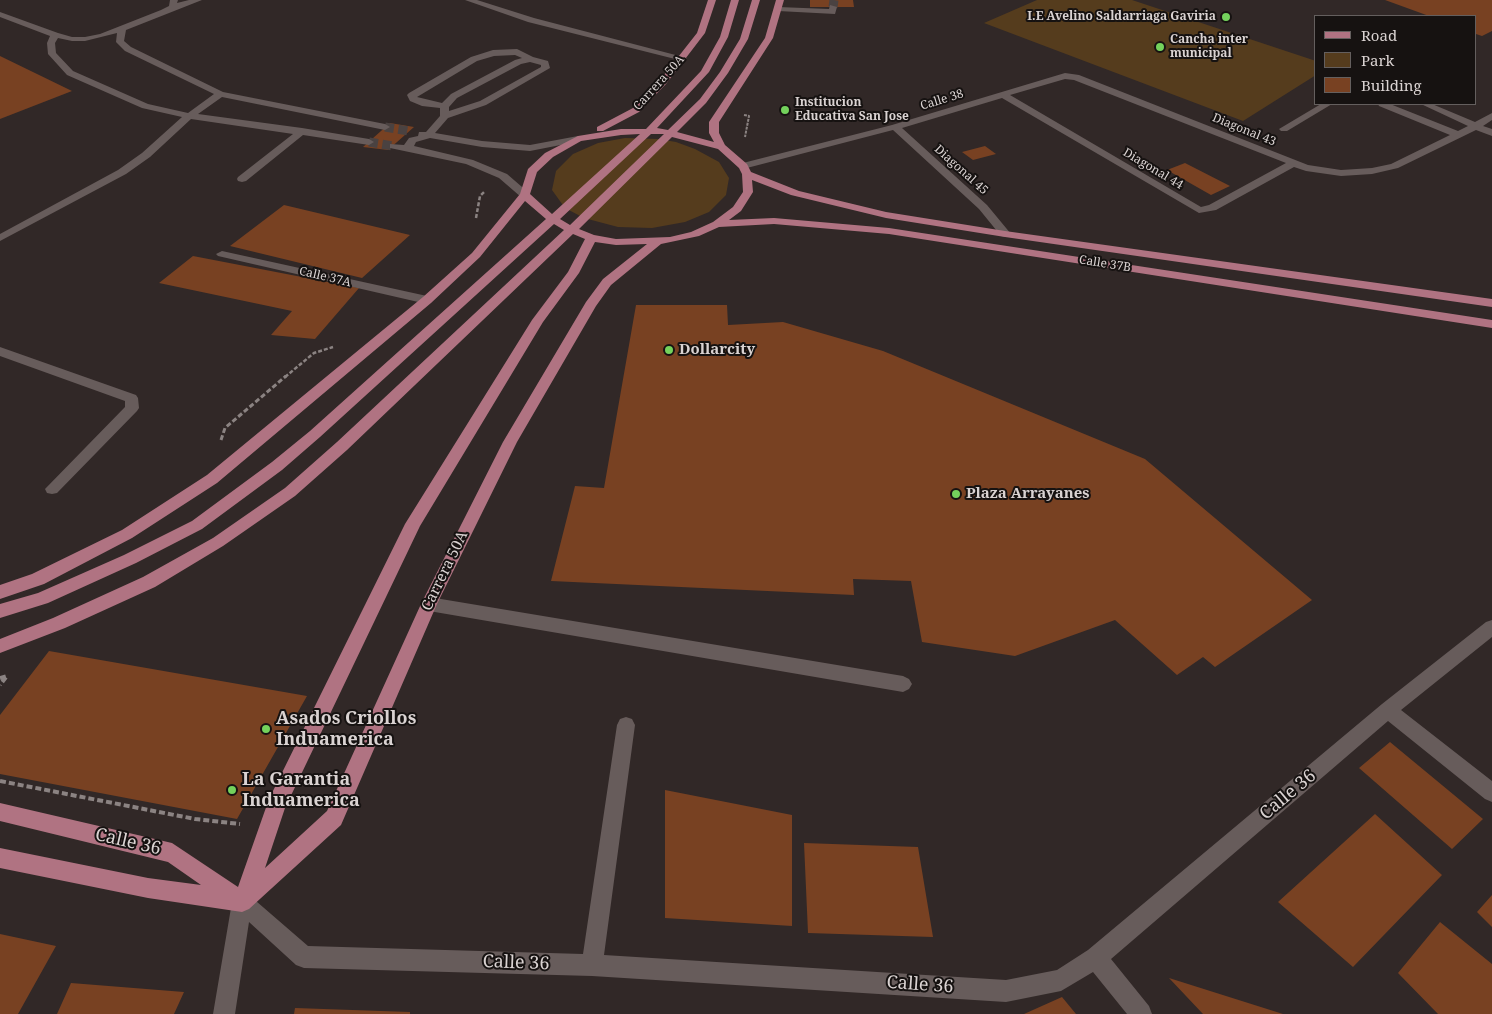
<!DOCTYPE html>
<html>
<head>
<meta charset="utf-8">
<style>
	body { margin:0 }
	#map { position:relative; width:1492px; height:1014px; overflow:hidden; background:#312827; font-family:"Noto Serif",serif }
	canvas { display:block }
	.legend { position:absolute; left:1314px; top:15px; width:162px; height:90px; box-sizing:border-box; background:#161211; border:1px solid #645f5e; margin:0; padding:6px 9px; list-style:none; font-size:15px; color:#dad3d2 }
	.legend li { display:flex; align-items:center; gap:10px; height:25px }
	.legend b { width:25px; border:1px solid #645f5e }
</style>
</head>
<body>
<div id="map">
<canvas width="1492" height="1014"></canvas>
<ul class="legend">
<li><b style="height:6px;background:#b07382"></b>Road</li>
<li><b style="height:14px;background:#553c1d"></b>Park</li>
<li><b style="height:14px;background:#784122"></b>Building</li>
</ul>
</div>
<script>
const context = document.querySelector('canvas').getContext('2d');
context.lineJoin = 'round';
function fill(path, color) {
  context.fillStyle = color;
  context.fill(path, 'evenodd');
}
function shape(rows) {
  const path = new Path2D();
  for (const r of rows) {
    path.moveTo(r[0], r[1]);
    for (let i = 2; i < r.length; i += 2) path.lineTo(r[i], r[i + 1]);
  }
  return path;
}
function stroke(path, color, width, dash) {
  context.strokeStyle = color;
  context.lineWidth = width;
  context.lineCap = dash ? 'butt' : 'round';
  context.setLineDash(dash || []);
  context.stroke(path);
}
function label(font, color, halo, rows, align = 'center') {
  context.font = font + ' "Noto Serif",serif';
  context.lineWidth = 4;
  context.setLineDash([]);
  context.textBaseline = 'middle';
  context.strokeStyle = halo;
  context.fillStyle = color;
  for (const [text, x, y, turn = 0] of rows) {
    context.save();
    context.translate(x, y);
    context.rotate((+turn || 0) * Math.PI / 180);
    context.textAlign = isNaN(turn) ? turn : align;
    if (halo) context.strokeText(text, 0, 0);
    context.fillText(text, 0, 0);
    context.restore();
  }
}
fill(shape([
	[1037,0,1132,0,1316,61,1316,75,1243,121,984,23],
	[625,138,658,139,676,142,695,149,719,162,729,178,726,195,709,212,685,222,652,228,618,227,584,218,565,208,552,190,556,171,573,154,598,143]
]), '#553c1d');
fill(shape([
	[810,0,853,0,854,7,810,7],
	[1385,0,1492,0,1492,31,1482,36,1476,34,1476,16,1429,16],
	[0,56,72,91,0,119],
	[390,123,414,127,388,150,363,147],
	[985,146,996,154,973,160,962,152],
	[1185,163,1230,186,1211,195,1167,170],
	[284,205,410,235,362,278,230,246],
	[193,256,359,288,315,339,271,335,292,311,159,283],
	[636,305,727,305,728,325,783,322,883,351,1145,459,1312,600,1215,667,1203,657,1177,675,1115,620,1015,656,922,642,911,581,853,579,854,595,551,581,575,486,604,488],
	[49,651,307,696,237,819,0,774,0,715],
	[1390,742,1483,819,1452,849,1359,768],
	[665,790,792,815,792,926,665,918],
	[1375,814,1442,875,1353,967,1278,902],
	[804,843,918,847,933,937,808,933],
	[1492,895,1492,927,1477,912],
	[1440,922,1492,964,1492,1014,1438,1014,1398,973],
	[0,934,56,946,18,1014,0,1014],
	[1169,978,1283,1014,1203,1014],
	[71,983,184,992,174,1014,57,1014],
	[1062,997,1076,1014,1024,1014],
	[295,1008,410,1012,410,1014,294,1014]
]), '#784122');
stroke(shape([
	[833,7,834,0],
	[385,127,409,131],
	[369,142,393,146]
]), '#4a4241', 9, [9, 4.5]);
stroke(shape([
	[744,115,749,116,745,137]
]), '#8b8382', 2, [3, 1]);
stroke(shape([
	[476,218,480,196,485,191],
	[285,377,314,353,333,347]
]), '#8b8382', 2.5, [4, 2]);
stroke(shape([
	[221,440,225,428,286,376]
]), '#8b8382', 3, [5, 2.5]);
stroke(shape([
	[0,678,7,676,0,685],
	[0,781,195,819,240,824]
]), '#8b8382', 4, [6, 3]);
fill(shape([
	[170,0,178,0,177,3,189,0,202,0,126,30,124,41,131,47,223,92,385,124,390,127,385,130,222,97,198,114,302,128,369,139,374,142,369,145,303,135,246,181,242,182,238,181,237,179,238,177,293,134,191,119,150,157,126,174,0,241,0,234,118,170,142,153,182,117,142,108,67,75,48,54,47,43,50,36,0,17,0,12,58,33,72,37,85,37,100,34,161,10,169,6,170,0],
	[117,33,116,42,125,51,214,94,188,113,148,104,73,71,56,53,55,43,58,38,72,41,85,41,117,33],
	[465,0,477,0,534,18,687,58,683,61,528,22,465,0],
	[830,5,837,7,835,14,778,11,774,9,778,7,829,9,830,5],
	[517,49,533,57,548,61,550,68,486,105,448,118,435,133,482,141,530,145,578,136,583,139,581,141,530,151,482,147,430,138,416,142,414,146,473,160,507,174,529,193,530,195,529,197,521,197,499,178,466,164,390,148,390,144,404,145,409,138,418,136,419,132,426,132,440,116,440,108,422,106,410,101,407,95,409,93,471,57,493,50,517,49],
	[515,55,522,58,515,60,451,94,442,103,417,97,477,61,494,56,515,55],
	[530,62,541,65,541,67,480,101,449,111,449,107,457,98,521,64,530,62],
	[1065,73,1079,75,1308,165,1341,170,1372,168,1391,164,1450,135,1379,106,1378,104,1390,104,1458,131,1468,126,1421,104,1432,104,1475,122,1492,113,1492,120,1483,126,1492,129,1492,136,1476,130,1398,168,1372,174,1341,176,1306,171,1294,167,1216,210,1199,213,1002,98,902,128,987,205,1011,234,1005,237,1001,236,979,209,893,130,743,169,738,166,739,164,892,125,1065,73],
	[1065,79,1074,80,1286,163,1209,205,1201,207,1010,95,1065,79],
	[1321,104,1332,104,1287,131,1281,131,1279,129,1321,104],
	[222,251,427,296,433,300,427,304,218,256,216,254,222,251],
	[0,347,136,395,138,398,139,408,137,411,57,493,52,494,47,493,45,489,125,407,125,401,0,356,0,347],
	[429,597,903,676,909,679,912,684,909,689,903,692,429,611,423,609,421,604,423,599,429,597],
	[1492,620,1492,637,1401,710,1492,781,1492,802,1485,799,1388,721,1111,959,1149,1006,1152,1014,1127,1014,1093,972,1061,991,1006,1002,592,976,304,968,296,965,249,922,235,1014,213,1014,232,902,235,895,242,892,249,895,308,946,583,954,617,725,620,719,626,717,632,719,635,725,604,955,1006,980,1057,970,1088,950,1382,704,1486,622,1492,620]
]), '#675c5b');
fill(shape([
	[708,0,716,0,705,33,666,84,639,112,603,131,597,131,597,127,633,108,660,80,697,33,708,0],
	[731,0,739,0,728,37,709,72,657,128,668,130,700,99,720,72,740,39,752,0,760,0,748,39,728,73,706,103,677,132,714,142,709,133,709,122,765,38,776,0,784,0,773,38,719,122,719,133,725,145,747,164,751,172,799,191,886,212,1005,231,1492,299,1492,307,1005,237,886,218,791,195,752,180,753,192,741,211,729,220,774,218,889,228,1492,320,1492,328,889,234,774,224,719,227,699,236,661,244,611,285,596,306,517,442,437,604,341,825,249,909,242,912,148,898,0,868,0,848,148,878,201,885,168,862,0,821,0,803,172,843,238,887,269,799,405,524,532,320,568,272,585,239,573,234,347,450,295,496,223,546,155,587,65,628,0,653,0,639,53,618,143,577,213,538,285,488,337,442,564,230,554,224,320,437,282,470,202,529,136,563,48,603,0,618,0,604,38,593,124,555,192,521,272,462,310,431,546,219,525,201,480,257,431,303,217,483,132,538,44,584,0,599,0,585,32,574,122,530,207,475,423,297,472,253,520,194,528,169,545,153,578,136,621,129,646,129,701,71,720,37,731,0],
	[640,134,552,214,530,194,537,172,553,157,581,141,621,135,640,134],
	[651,134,664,134,570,225,560,219,651,134],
	[672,137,718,149,739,168,742,174,743,192,733,207,713,222,691,232,670,237,616,239,594,235,579,229,672,137],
	[595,242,616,245,647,244,603,279,586,302,503,442,421,604,327,811,265,868,285,808,420,526,543,322,579,273,595,242]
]), '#b07382');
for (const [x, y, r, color] of [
	[1226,17,5,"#74d25c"],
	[1160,47,5,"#74d25c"],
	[785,110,5,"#74d25c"],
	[669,350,5,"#74d25c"],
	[956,494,5,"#74d25c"],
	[266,729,5,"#74d25c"],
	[232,790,5,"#74d25c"]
]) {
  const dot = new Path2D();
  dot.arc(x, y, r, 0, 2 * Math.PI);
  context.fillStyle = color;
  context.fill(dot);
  stroke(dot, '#161211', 2);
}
label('bold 12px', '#dad3d2', '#161211', [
	["I.E Avelino Saldarriaga Gaviria",1216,17,"right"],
	["Cancha inter",1170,40],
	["municipal",1170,54],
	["Institucion",795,103],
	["Educativa San Jose",795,117]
], 'left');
label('12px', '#dad3d2', '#161211', [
	["Carrera 50A",659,83,-48],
	["Calle 38",942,100,-17],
	["Diagonal 43",1244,130,22],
	["Diagonal 44",1153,169,31],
	["Diagonal 45",961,170,42],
	["Calle 37B",1105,264,9],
	["Calle 37A",325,277,13]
]);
label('bold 15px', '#dad3d2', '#161211', [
	["Dollarcity",679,350],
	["Plaza Arrayanes",966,494]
], 'left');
label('15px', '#dad3d2', '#161211', [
	["Carrera 50A",445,571,-64]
]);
label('bold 18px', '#dad3d2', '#161211', [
	["Asados Criollos",276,719],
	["Induamerica",276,740],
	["La Garantia",242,780],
	["Induamerica",242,801]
], 'left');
label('18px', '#dad3d2', '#161211', [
	["Calle 36",1288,795,-40],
	["Calle 36",128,842,13],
	["Calle 36",516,963,2],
	["Calle 36",920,985,4]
]);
</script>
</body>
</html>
